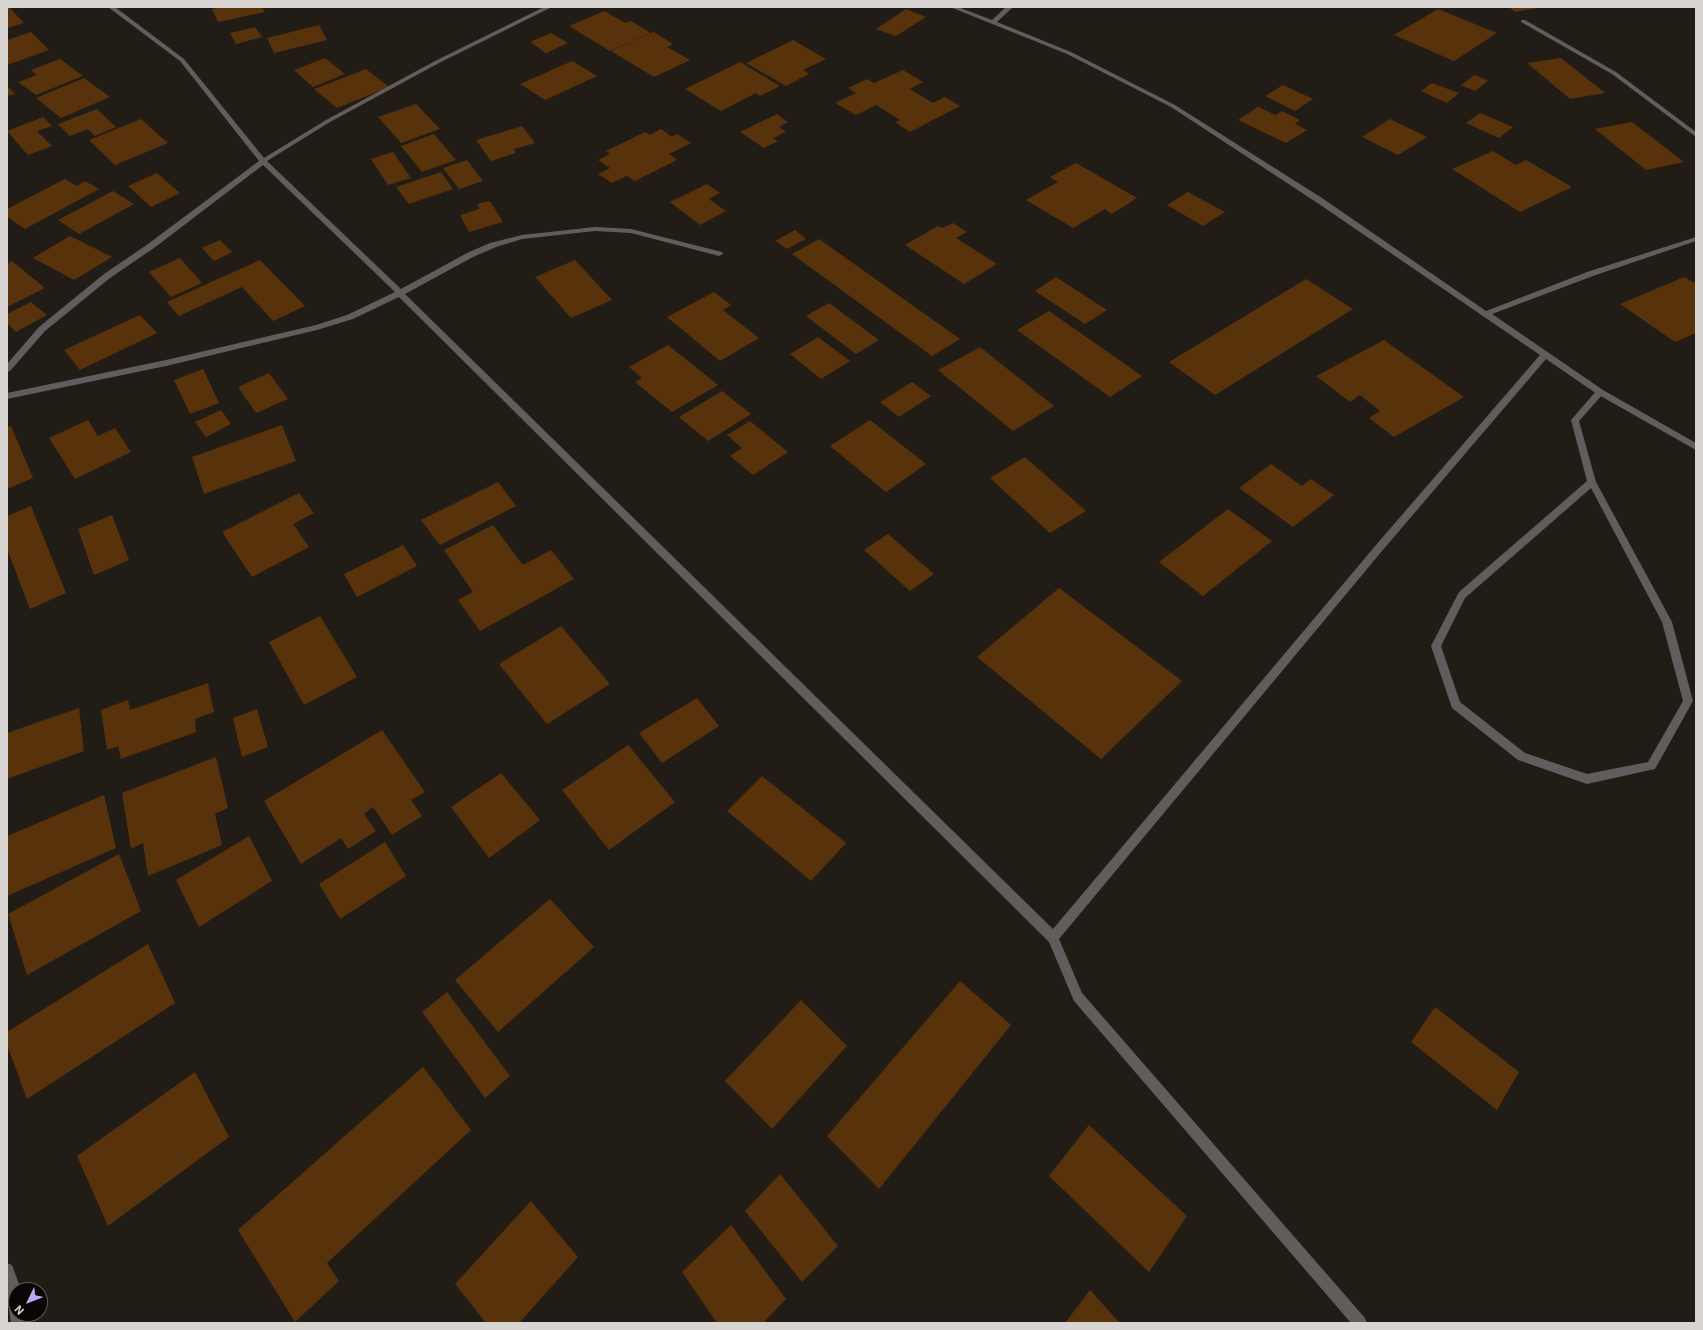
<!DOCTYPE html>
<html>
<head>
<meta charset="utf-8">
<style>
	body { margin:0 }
	#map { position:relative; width:1703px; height:1330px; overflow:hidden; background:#221c17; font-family:Roboto,sans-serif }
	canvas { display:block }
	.frame { position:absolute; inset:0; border:8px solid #d8d4d1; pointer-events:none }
	.north { position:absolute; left:8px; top:1282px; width:40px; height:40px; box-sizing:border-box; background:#090705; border:1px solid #5c5957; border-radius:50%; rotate:227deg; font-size:11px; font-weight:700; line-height:16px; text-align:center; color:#d8d4d1 }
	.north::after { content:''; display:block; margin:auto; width:14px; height:18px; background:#c2a8f2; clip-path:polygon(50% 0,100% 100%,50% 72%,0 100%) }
</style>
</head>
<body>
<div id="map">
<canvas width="1703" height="1330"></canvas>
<div class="frame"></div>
<div class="north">N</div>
</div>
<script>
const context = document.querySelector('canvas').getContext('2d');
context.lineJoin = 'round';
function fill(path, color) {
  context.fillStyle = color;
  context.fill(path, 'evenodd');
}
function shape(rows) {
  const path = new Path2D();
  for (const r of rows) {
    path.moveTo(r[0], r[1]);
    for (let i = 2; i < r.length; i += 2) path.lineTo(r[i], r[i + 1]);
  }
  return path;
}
fill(shape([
	[9,7,24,23,7,28,7,8],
	[223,7,262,7,265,12,218,22,212,9],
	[1509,7,1537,7,1538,8,1515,12],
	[906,9,926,17,896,36,876,29],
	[1438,9,1497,33,1454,61,1394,35],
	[604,11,626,23,631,21,651,33,610,51,569,26],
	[319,25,327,40,274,53,267,38],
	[255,27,262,37,236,44,230,33],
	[31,32,49,50,7,65,7,40],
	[654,32,673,44,667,47,690,60,654,77,611,51],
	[551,33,568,43,546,53,530,42],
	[793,40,826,59,803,70,809,74,786,86,746,63],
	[325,58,345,74,313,87,294,70],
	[1561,58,1605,93,1570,99,1527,63],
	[60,59,83,76,36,95,18,82,37,75,31,70],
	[572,61,597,76,545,100,520,84],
	[740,62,780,86,760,96,756,93,721,111,685,89],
	[366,69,389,87,337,108,314,89],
	[903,70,923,82,910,89,933,103,945,97,960,106,910,132,895,122,900,120,876,105,856,115,835,103,856,93,848,88,867,79,874,83],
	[1475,75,1488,81,1475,91,1461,85],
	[84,78,110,97,61,118,36,98],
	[1432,83,1459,93,1447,103,1421,91],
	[1283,85,1313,99,1295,111,1265,96],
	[7,86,15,94,7,96],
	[416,104,440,129,401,143,378,117],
	[1258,107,1276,115,1282,111,1300,120,1295,124,1307,130,1286,143,1238,120],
	[97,109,116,127,95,136,88,129,70,136,58,124],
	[1480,113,1513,127,1499,138,1466,123],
	[777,114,788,122,779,127,786,132,773,138,778,141,764,148,740,132],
	[43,117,52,126,37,131,52,146,28,155,7,131],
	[141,119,168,143,115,165,89,140],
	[1390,119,1427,137,1398,155,1362,137],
	[1632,122,1684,162,1646,170,1595,129],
	[522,126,535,143,514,149,516,153,491,161,476,140],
	[661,129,672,137,677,134,691,143,669,154,677,160,635,181,627,176,612,183,598,174,610,168,598,160,610,154,606,151,645,132,650,135],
	[434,134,456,160,422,172,401,146],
	[1493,151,1516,165,1526,160,1572,187,1520,212,1452,169],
	[393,152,411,178,388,185,371,159],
	[467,160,483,181,459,189,443,168],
	[1076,163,1137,198,1112,214,1105,209,1073,228,1026,200,1058,182,1050,177],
	[441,172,453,189,409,204,396,187],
	[157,173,180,193,151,207,128,186],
	[65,179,77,186,85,181,99,189,25,229,7,217,7,209],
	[707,184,720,193,709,199,726,211,700,225,670,202],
	[113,191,134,204,79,234,58,220],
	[1188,192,1225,212,1203,226,1167,205],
	[490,201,503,222,469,232,460,215,479,209,477,204],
	[953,223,967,232,956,238,997,264,964,284,905,245,938,226,942,228],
	[795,230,806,239,787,249,775,241],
	[70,236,112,257,74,280,33,258],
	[819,239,960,339,932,356,792,254],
	[220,240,232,252,214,261,202,248],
	[180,258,202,283,171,297,149,272],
	[260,260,305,306,273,321,242,287,179,316,167,302],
	[575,260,612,300,571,318,535,277],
	[12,261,45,288,7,307,7,264],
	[1056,277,1107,310,1085,324,1035,291],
	[1684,277,1696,284,1696,333,1675,342,1620,304],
	[1306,279,1353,309,1215,395,1169,362],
	[714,292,731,305,723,310,759,338,720,361,667,317],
	[31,302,47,315,16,332,7,323,7,314],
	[829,303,879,340,856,354,806,316],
	[1049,311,1142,376,1110,397,1017,330],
	[140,315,157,333,80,370,64,350],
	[818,337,850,361,821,379,790,354],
	[1384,340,1464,397,1394,437,1369,418,1380,411,1360,395,1350,402,1316,376],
	[668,345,718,385,672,412,635,382,642,378,629,367],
	[980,347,1054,406,1013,431,938,370],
	[203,369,219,403,190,414,174,380],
	[269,373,288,399,256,413,238,387],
	[912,382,931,396,899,417,880,402],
	[722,391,751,414,708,441,679,417],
	[221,410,231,424,206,437,195,422],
	[88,420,98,436,115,428,131,452,75,479,49,438],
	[870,420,926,464,886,492,830,446],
	[750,421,788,452,753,475,730,456,742,448,727,435],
	[282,425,296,461,204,494,192,457],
	[11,426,33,478,7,489,7,427],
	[1025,457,1086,511,1050,533,990,478],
	[1271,464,1302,486,1311,479,1334,495,1293,527,1239,488],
	[498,482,516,506,440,545,421,520],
	[299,493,314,513,293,524,309,547,252,577,222,532],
	[31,506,66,593,30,609,7,549,7,516],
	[1228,509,1272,541,1203,596,1159,562],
	[112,515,129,560,94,575,78,529],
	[493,525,523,565,551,550,574,579,480,631,458,600,473,592,444,550],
	[888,534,934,574,910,591,864,550],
	[403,545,417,566,357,597,344,574],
	[1059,588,1182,681,1101,759,977,657],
	[320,616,357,677,304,705,269,642],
	[561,626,610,684,547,724,499,664],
	[208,683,214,712,195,719,196,732,121,759,118,746,107,750,101,710,128,700,130,710],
	[697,698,719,726,662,763,639,733],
	[79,708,84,751,7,779,7,733],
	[257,709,268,747,242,757,233,718],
	[382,730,425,792,411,800,422,816,392,835,373,807,364,814,376,831,348,849,341,838,301,864,264,801],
	[628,745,675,802,609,850,562,790],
	[216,757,228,808,215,814,222,845,148,876,143,843,131,849,122,793],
	[501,773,540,820,489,858,451,807],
	[762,776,846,843,811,881,727,811],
	[104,795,116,848,7,896,7,836],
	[249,836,272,881,199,927,176,880],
	[385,842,406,876,340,919,319,884],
	[119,854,141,911,27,975,8,914],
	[550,899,594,947,498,1032,455,980],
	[148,944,175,1003,27,1099,7,1045,7,1032],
	[960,981,1011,1025,879,1189,827,1136],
	[447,992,510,1076,485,1098,422,1012],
	[801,1000,847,1046,772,1129,725,1081],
	[1435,1007,1519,1072,1497,1110,1411,1042],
	[423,1067,471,1130,327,1263,339,1281,295,1322,238,1230],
	[195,1072,229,1137,108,1226,77,1156],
	[1089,1125,1187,1216,1149,1272,1049,1176],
	[780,1174,838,1246,802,1282,745,1211],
	[531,1201,578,1257,519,1323,486,1323,455,1284],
	[731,1225,786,1299,763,1323,717,1323,682,1272],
	[1090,1290,1120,1323,1065,1323]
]), '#58320b');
fill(shape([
	[1600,389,1604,392,1603,394,1579,421,1596,482,1672,622,1693,701,1655,769,1587,784,1518,760,1452,708,1431,646,1459,592,1587,481,1571,420,1597,390,1600,389],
	[1591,488,1662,622,1683,701,1648,762,1587,774,1525,753,1460,702,1441,646,1465,598,1591,488]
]), '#625d5d');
fill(shape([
	[108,7,115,7,184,59,264,158,326,120,435,61,544,7,552,7,439,63,330,122,267,161,401,289,467,253,490,243,522,235,595,227,631,229,722,252,723,254,719,256,631,233,595,231,522,239,496,247,473,257,405,294,1053,929,1376,545,1540,355,1316,202,1171,107,1067,54,950,7,958,7,992,20,1006,7,1013,7,997,22,1071,52,1175,105,1322,198,1486,311,1587,272,1696,237,1696,241,1593,276,1492,314,1603,390,1696,443,1696,450,1597,394,1546,359,1382,551,1059,939,1082,993,1365,1318,1367,1323,1351,1323,1074,1001,1049,942,399,297,353,319,317,330,166,366,7,399,7,393,166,360,316,325,347,315,395,292,263,165,154,248,110,278,45,331,10,371,7,372,7,364,39,327,104,274,148,244,259,161,180,61,108,7],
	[1521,20,1525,20,1616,72,1696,132,1696,137,1612,74,1521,22,1521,20],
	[7,1263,12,1265,19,1284,20,1290,16,1290,16,1314,24,1314,25,1323,11,1323,7,1297,7,1263]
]), '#625d5d');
</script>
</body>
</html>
